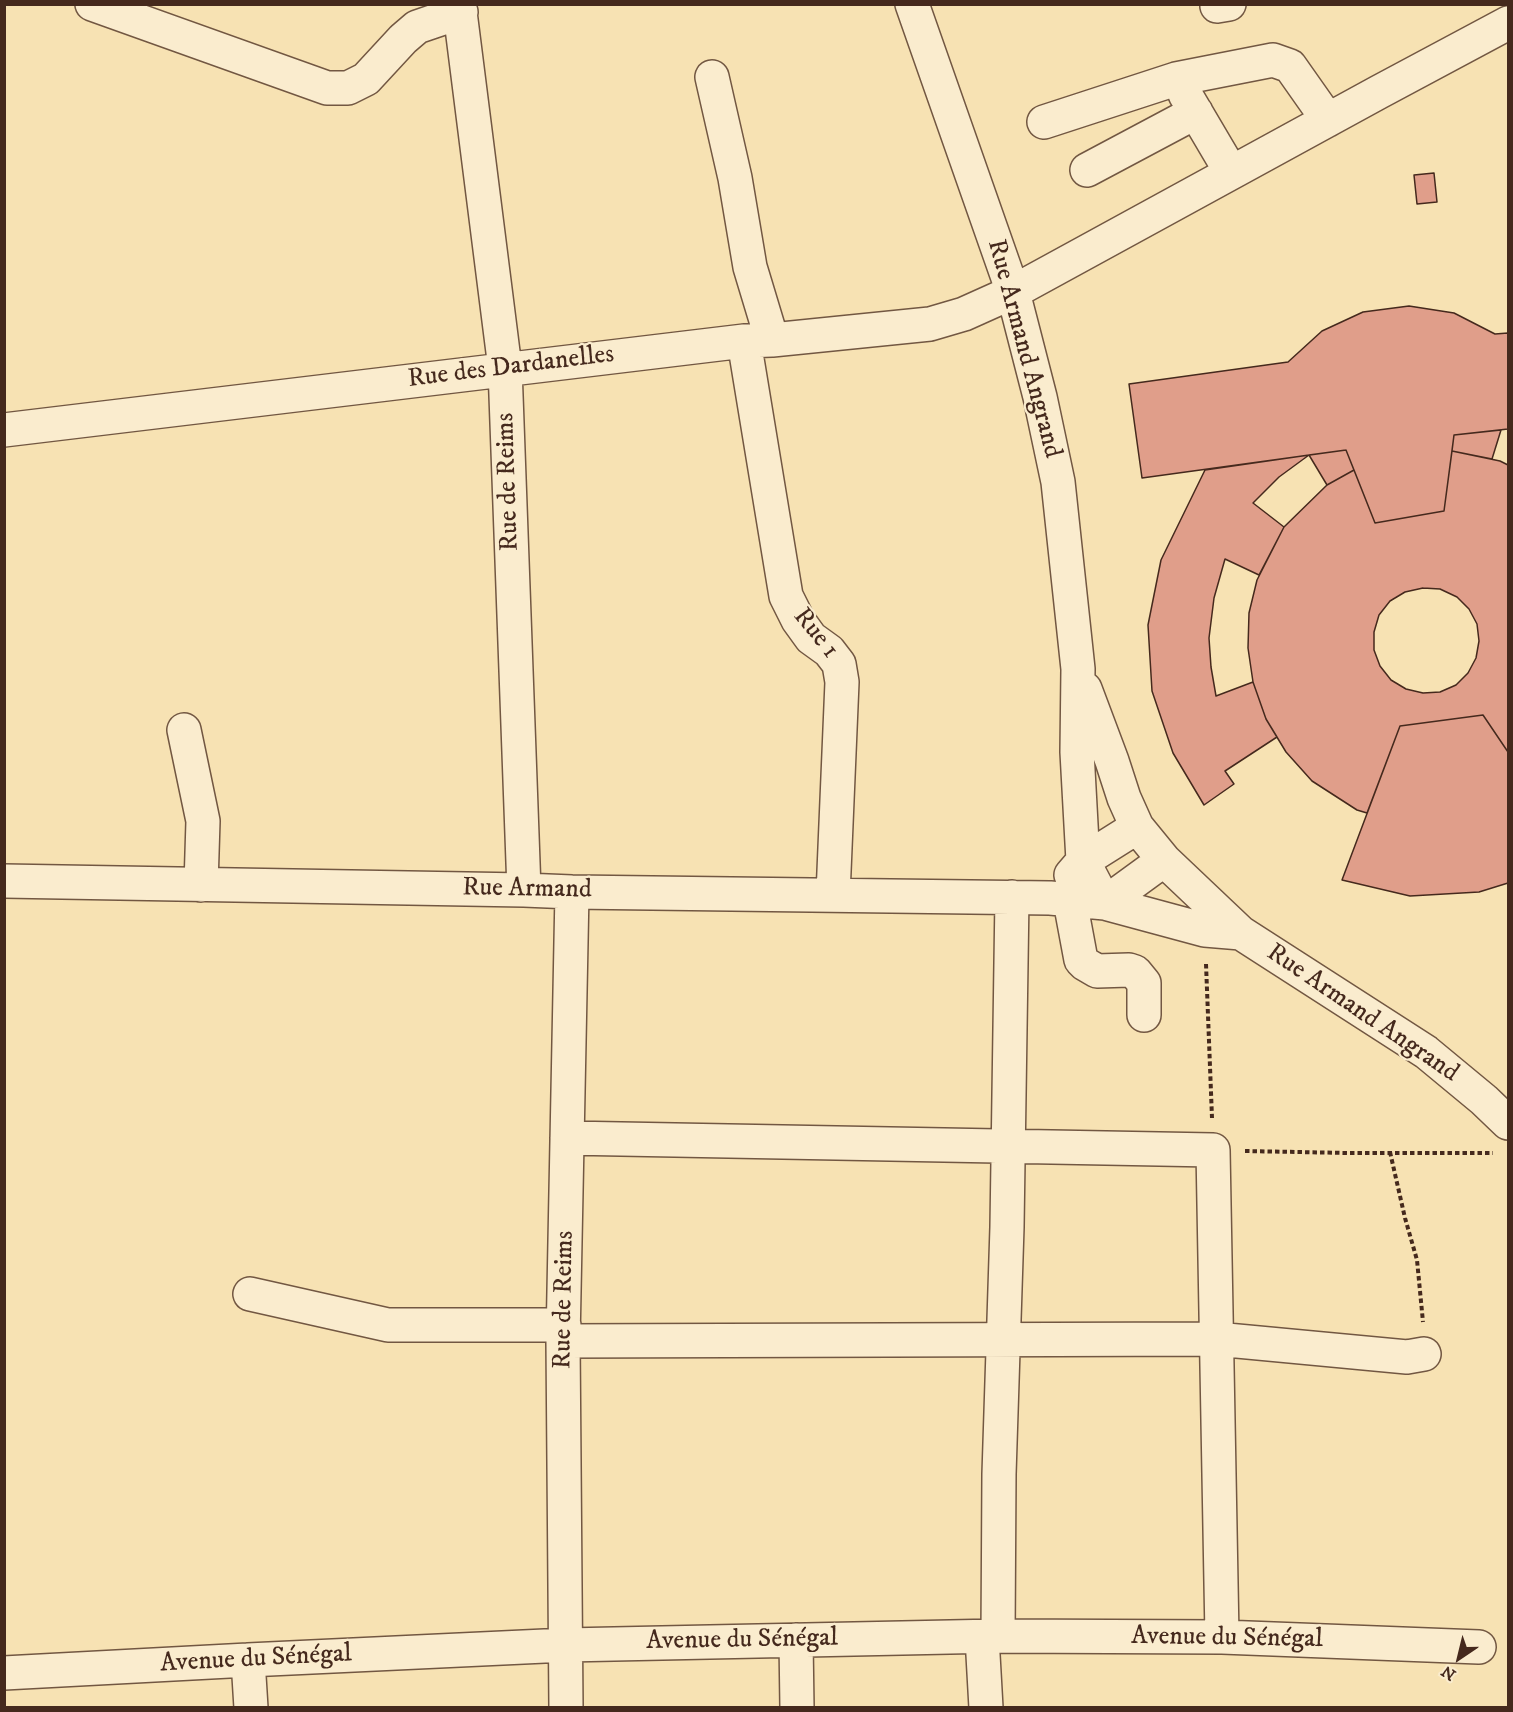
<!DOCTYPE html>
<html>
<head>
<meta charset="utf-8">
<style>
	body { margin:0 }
	#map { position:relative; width:1513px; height:1712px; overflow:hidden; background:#f7e2b3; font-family:"IM FELL DW Pica",serif }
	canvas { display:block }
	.frame { position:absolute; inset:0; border:6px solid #45291d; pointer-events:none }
	.north { position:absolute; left:1429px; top:1628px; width:60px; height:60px; -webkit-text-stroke:4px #faecce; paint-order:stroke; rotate:215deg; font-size:16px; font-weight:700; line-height:24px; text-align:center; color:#45291d }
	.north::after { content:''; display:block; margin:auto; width:21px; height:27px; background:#45291d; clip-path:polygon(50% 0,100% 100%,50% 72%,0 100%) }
</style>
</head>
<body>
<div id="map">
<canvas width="1513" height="1712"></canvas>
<div class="frame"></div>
<div class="north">N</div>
</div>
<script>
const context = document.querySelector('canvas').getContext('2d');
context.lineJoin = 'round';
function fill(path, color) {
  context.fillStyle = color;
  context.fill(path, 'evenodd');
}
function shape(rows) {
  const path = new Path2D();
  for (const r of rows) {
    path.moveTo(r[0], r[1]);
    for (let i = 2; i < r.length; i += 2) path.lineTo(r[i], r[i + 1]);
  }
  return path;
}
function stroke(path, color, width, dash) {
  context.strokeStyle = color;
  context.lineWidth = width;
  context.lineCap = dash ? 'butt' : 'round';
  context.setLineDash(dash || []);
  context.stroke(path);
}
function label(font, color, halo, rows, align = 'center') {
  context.font = font + ' "IM FELL DW Pica",serif';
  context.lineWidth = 4.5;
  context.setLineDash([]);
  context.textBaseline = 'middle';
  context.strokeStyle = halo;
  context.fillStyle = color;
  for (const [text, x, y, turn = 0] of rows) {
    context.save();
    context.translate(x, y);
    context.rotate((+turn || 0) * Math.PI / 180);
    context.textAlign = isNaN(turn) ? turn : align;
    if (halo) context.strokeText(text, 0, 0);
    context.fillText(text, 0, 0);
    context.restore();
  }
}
const building = shape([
	[1434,173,1437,202,1417,204,1414,175,1434,173],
	[1409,306,1454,313,1495,334,1508,333,1508,429,1454,435,1444,511,1375,523,1346,450,1142,478,1129,384,1288,362,1322,331,1363,312,1409,306],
	[1501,430,1492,459,1452,451,1454,435,1501,430],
	[1346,450,1354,470,1327,485,1309,455,1346,450],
	[1452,451,1500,461,1508,465,1508,752,1483,715,1400,726,1367,813,1357,810,1312,781,1286,752,1266,719,1253,682,1248,648,1249,613,1257,580,1284,527,1327,485,1354,470,1375,523,1444,511,1452,451],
	[1423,588,1440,589,1457,597,1469,609,1477,624,1479,641,1476,658,1468,673,1456,685,1440,692,1423,693,1406,689,1391,680,1380,666,1374,650,1374,632,1379,615,1390,601,1405,592,1423,588],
	[1309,455,1279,477,1253,503,1284,527,1259,575,1225,559,1214,598,1209,638,1211,667,1216,696,1253,682,1266,719,1277,737,1225,771,1234,784,1204,805,1173,753,1152,691,1148,625,1161,560,1205,470,1309,455],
	[1483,715,1508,752,1508,883,1479,892,1410,896,1342,880,1400,726,1483,715]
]);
fill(building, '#e09e8a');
stroke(building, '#45291d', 1.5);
const minor = shape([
	[92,4,327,88,348,88,366,79,403,39,417,27,461,12],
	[459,4,505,368,524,890],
	[912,4,1013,292,1040,397,1058,482,1078,669,1077,752,1083,861,1105,903],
	[1217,6,1229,4],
	[712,77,735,178,750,267,772,340],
	[1185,94,1231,172],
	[1044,122,1176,79,1273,60,1290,66,1328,120],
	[1087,170,1196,112],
	[744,341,786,596,798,620,811,638,829,651,839,664,842,682,833,895],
	[4,430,744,341,772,340,930,324,964,314,1013,292,1379,92,1508,23],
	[1085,689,1112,761,1124,798,1137,827,1164,860,1241,933,1426,1052,1484,1100,1508,1123],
	[184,730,203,821,201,885],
	[1071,875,1083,861,1137,827],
	[4,881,524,890,572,892,1050,898,1105,903,1205,930,1241,933],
	[1070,901,1081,960,1085,964,1097,971,1129,970,1135,972,1144,983,1144,1015],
	[1105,903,1164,860],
	[567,1138,1213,1150,1222,1637],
	[250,1294,388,1325,564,1325],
	[563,1341,1216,1339,1407,1357,1424,1354],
	[998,1636,999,1474,1007,1227,1012,897],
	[982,1637,986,1708],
	[796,1640,797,1708],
	[248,1660,251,1708],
	[4,1673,248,1660,566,1645,998,1636,1222,1637,1479,1647],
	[566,1708,563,1341,572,892]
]);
stroke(minor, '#725742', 36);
stroke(shape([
	[1206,964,1212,1118],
	[1245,1151,1348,1153,1493,1153],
	[1390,1152,1405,1218,1417,1260,1423,1322]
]), '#45291d', 4, [4.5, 3]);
stroke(minor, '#faecce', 33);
label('26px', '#45291d', '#faecce', [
	["Rue Armand Angrand",1023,349,75],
	["Rue des Dardanelles",511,368,-7],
	["Rue de Reims",509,482,-92],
	["Rue 1",815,634,51],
	["Rue Armand",527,890,1],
	["Rue Armand Angrand",1362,1014,34],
	["Rue de Reims",565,1300,-89],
	["Avenue du Sénégal",1227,1639,1],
	["Avenue du Sénégal",742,1641,-1],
	["Avenue du Sénégal",256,1660,-3]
]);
</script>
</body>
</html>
